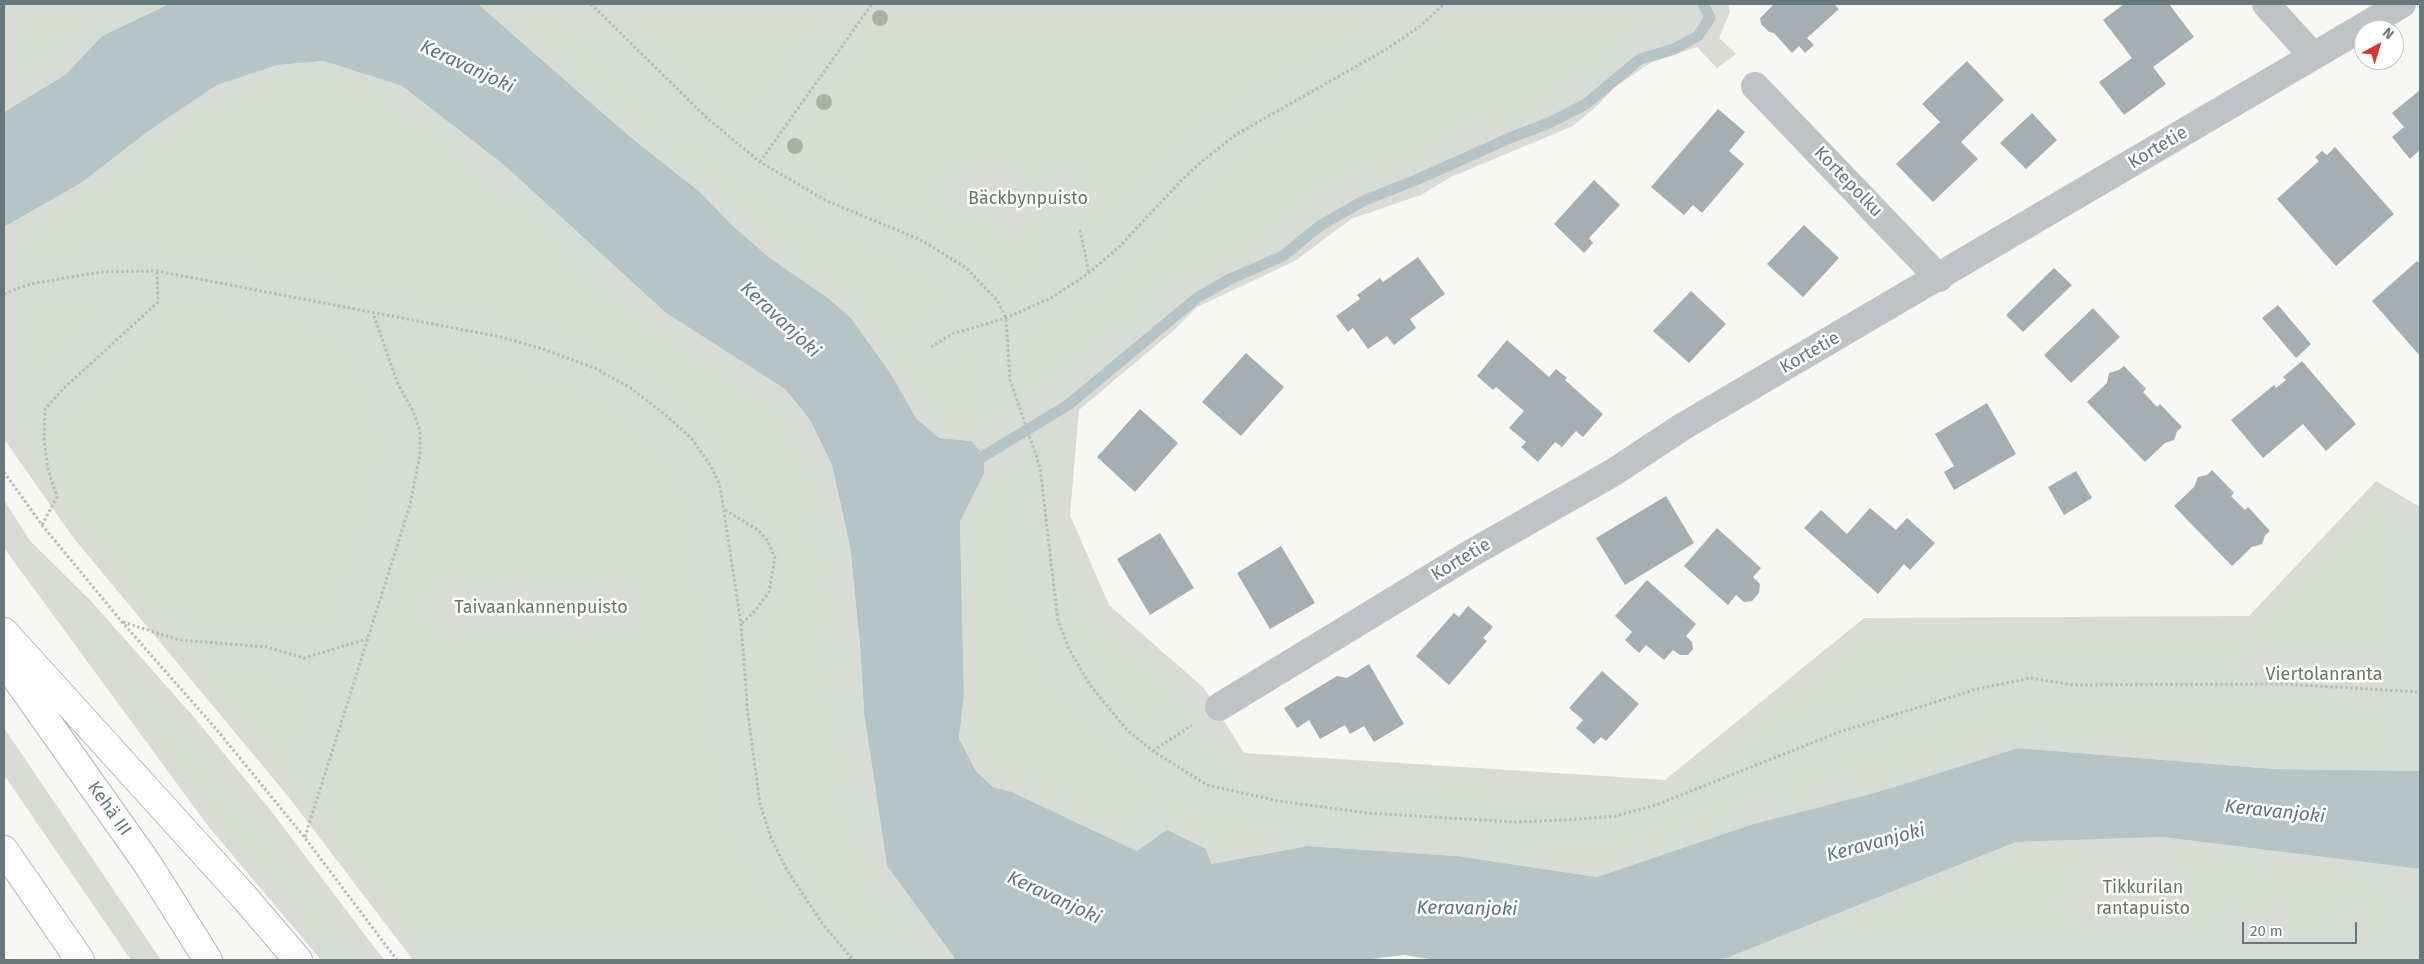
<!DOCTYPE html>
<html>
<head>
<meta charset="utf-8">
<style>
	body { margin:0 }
	#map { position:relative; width:2424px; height:964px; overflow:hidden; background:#f7f7f4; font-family:"Fira Sans",sans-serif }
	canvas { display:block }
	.frame { position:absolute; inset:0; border:5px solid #64787e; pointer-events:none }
	.north { position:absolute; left:2354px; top:20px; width:50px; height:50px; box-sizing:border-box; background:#fff; border:1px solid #c1c9cb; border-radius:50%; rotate:39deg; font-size:14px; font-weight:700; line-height:20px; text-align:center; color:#64787e }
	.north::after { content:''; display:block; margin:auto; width:18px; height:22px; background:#db3530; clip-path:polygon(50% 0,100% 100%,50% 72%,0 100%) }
	.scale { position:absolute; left:2242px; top:922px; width:115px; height:22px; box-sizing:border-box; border:2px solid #64787e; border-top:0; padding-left:6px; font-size:15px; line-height:18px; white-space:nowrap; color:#64787e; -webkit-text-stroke:4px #fff; paint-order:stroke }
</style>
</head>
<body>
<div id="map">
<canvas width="2424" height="964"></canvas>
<div class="frame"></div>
<div class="north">N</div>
<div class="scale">20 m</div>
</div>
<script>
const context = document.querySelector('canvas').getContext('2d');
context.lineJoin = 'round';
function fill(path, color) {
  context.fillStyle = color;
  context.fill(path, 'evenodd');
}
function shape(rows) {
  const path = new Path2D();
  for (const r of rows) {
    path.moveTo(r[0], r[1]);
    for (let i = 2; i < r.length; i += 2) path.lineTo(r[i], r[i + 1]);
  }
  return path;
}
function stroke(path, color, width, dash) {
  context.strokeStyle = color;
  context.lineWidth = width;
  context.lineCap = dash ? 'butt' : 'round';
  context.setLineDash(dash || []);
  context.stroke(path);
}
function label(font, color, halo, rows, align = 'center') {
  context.font = font + ' "Fira Sans",sans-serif';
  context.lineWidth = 5;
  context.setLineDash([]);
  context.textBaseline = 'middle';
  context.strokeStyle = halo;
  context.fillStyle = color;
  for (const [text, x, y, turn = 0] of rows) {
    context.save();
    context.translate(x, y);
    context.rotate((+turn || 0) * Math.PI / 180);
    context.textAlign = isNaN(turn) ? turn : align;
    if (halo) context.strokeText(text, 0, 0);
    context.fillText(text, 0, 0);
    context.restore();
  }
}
fill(shape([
	[4,4,169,4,102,36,65,75,4,112],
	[478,4,1728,4,1730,12,1719,38,1736,54,1717,68,1697,47,1650,63,1614,88,1598,105,1573,126,1451,177,1421,195,1351,219,1295,261,1197,307,1172,332,1079,410,1070,515,1109,605,1204,688,1244,753,1665,780,1864,618,2249,616,2376,481,2420,507,2420,771,2273,769,2018,748,1878,792,1753,824,1597,877,1457,856,1309,846,1211,864,1137,851,1012,792,993,787,976,771,959,738,964,696,960,522,984,474,971,441,939,438,916,418,891,374,851,318,828,298,770,258,734,227,700,192,628,135],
	[324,61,402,86,504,165,666,313,785,389,810,420,832,465,850,546,860,645,864,713,887,866,956,960,413,960,291,800,72,536,4,439,4,227,81,183,150,130,217,85,278,65],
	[4,500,31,542,91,601,193,716,268,807,384,960,321,960,208,826,4,548],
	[4,728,19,750,161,960,131,960,4,775],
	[2162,837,2420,869,2420,960,1710,960,1727,958,2016,842]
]), '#d8dcd4');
fill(shape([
	[169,4,478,4,628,135,700,192,734,227,770,258,828,298,851,318,891,374,916,418,939,438,971,441,980,451,984,463,984,474,960,522,964,696,959,738,976,771,993,787,1012,792,1137,851,1167,830,1206,849,1211,864,1308,846,1457,856,1597,877,1753,824,1878,792,2018,748,2273,769,2420,771,2420,869,2162,837,2016,842,1727,958,1710,960,1436,960,1404,955,1363,960,956,960,887,866,864,713,860,645,850,546,832,465,810,420,785,389,666,313,504,165,402,86,324,61,278,65,217,85,150,130,81,183,4,227,4,112,65,75,102,36]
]), '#b5c4c6');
stroke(shape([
	[969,465,1068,405,1198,297,1230,279,1283,256,1321,225,1365,200,1416,180,1512,137,1549,123,1586,104,1640,59,1674,49,1698,36,1710,18,1703,4]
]), '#b5c4c6', 11);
fill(shape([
	[1774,4,1834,4,1839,9,1807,38,1814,45,1805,53,1799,46,1792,53,1774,33,1769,32,1761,24,1760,18],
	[2124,4,2169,4,2194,37,2153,67,2166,84,2124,115,2099,82,2132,58,2103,20],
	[1967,61,2004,100,1961,142,1978,159,1933,202,1896,164,1940,122,1922,104],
	[2420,90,2420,150,2410,159,2392,137,2404,127,2392,113],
	[1718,109,1745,132,1729,151,1744,164,1702,213,1693,205,1684,215,1651,187],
	[2032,113,2057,140,2026,169,2000,143],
	[2335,147,2394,214,2336,266,2277,199,2319,161,2315,157,2322,151,2327,155],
	[1594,180,1620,205,1589,238,1593,243,1584,253,1554,224],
	[1804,225,1839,258,1803,297,1767,264],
	[1418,257,1445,294,1410,319,1416,328,1394,345,1387,336,1368,349,1353,328,1348,332,1336,316,1360,299,1357,295,1380,278,1383,282],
	[2417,261,2420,264,2420,356,2372,301],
	[2054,268,2072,285,2023,332,2006,315],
	[1691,291,1726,324,1689,363,1653,331],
	[2278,305,2311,344,2296,358,2262,318],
	[2093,308,2120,337,2071,383,2044,355],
	[1507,340,1549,377,1556,369,1567,378,1565,380,1603,414,1583,437,1576,431,1562,447,1555,442,1538,462,1521,447,1526,442,1509,428,1524,411,1496,387,1493,390,1477,376],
	[1246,353,1284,387,1241,436,1202,402],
	[2302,361,2356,424,2326,451,2303,424,2263,458,2231,420,2274,385,2276,388,2286,380,2283,377],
	[2124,366,2146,389,2143,392,2157,407,2160,404,2182,427,2177,431,2174,440,2165,443,2145,462,2087,402,2107,383,2109,373,2119,370],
	[1987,403,2016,454,1954,490,1944,472,1954,466,1935,434],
	[1140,409,1178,443,1135,492,1097,457],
	[2212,470,2234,493,2231,496,2245,510,2248,507,2270,531,2265,535,2262,544,2252,547,2232,566,2174,506,2194,487,2198,477,2207,475],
	[2076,471,2092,498,2064,515,2048,487],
	[1666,496,1694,543,1625,585,1596,538],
	[1870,508,1896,530,1907,518,1935,543,1910,570,1904,564,1878,594,1804,528,1821,510,1847,534],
	[1717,528,1761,568,1753,577,1760,584,1759,593,1752,601,1744,602,1736,595,1728,605,1684,566],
	[1160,533,1194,588,1150,615,1117,559],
	[1281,546,1315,603,1270,629,1237,573],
	[1647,580,1696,624,1686,636,1692,642,1693,649,1688,655,1680,655,1673,650,1664,660,1646,645,1639,653,1625,640,1632,632,1615,616],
	[1468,606,1493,627,1483,638,1487,641,1449,685,1416,656,1454,613,1459,617],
	[1369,664,1404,724,1374,742,1364,726,1350,734,1345,725,1320,739,1309,720,1297,728,1284,708,1337,676,1347,678],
	[1602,671,1639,704,1606,741,1601,737,1594,744,1576,728,1583,720,1569,708]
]), '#a3afb2');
const highway = shape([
	[4,632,245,898,298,960],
	[4,661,147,863,208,960],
	[4,850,80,960]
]);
stroke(highway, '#b2b7b9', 30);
stroke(shape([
	[591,4,707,118,760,162,827,201,921,240,966,268,997,300,1006,318,1010,380,1040,467,1058,621,1070,651,1090,685,1127,730,1153,751,1207,785,1278,801,1368,813,1515,822,1563,820,1616,816,1656,805,1839,732,1977,689,2031,678,2073,685,2283,684,2420,692],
	[760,162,872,4],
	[1080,230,1089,273],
	[4,294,30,284,100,272,157,271,501,337,543,349,597,369,632,389,668,417,691,438,711,466,720,486,741,624,748,714,760,804,771,838,787,870,822,923,853,960],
	[931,347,952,334,1006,318,1051,298,1089,273,1119,247,1179,183,1201,162,1237,134,1385,50,1419,27,1444,4],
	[4,472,42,525,122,622,217,730,305,838,397,960],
	[725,510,758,530,767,540,775,558,769,592,755,611,741,624],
	[42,525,57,497,48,470,44,438,45,409,64,388,158,302,157,271],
	[123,622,179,640,267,647,304,658,367,639],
	[1153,751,1192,725],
	[305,837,410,505,420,455,420,432,413,411,397,382,373,313]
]), '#b7bbbd', 3, [2.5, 2.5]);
stroke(shape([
	[2266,4,2313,56],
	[1755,86,1939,278],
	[1219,707,1470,554,1614,472,1682,427,2402,4]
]), '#bec4c6', 28);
stroke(highway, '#fff', 28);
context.fillStyle = '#a9b1a4';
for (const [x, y] of [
	[880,18],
	[824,102],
	[795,146]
]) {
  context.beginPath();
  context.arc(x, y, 8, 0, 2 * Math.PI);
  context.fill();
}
label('18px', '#64787e', '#fff', [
	["Kortetie",2158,148,-31],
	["Kortepolku",1848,182,46],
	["Kortetie",1810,353,-30],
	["Kortetie",1461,560,-31],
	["Kehä III",109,809,55]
]);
label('18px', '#6a7762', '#fff', [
	["Bäckbynpuisto",1028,199],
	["Taivaankannenpuisto",541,608],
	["Viertolanranta",2324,675],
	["Tikkurilan",2143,888],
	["rantapuisto",2143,909]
]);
label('italic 19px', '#5e7779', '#fff', [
	["Keravanjoki",467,67,25],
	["Keravanjoki",780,320,43],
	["Keravanjoki",2275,812,6],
	["Keravanjoki",1876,843,-15],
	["Keravanjoki",1054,898,25],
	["Keravanjoki",1467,909,1]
]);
</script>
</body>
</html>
